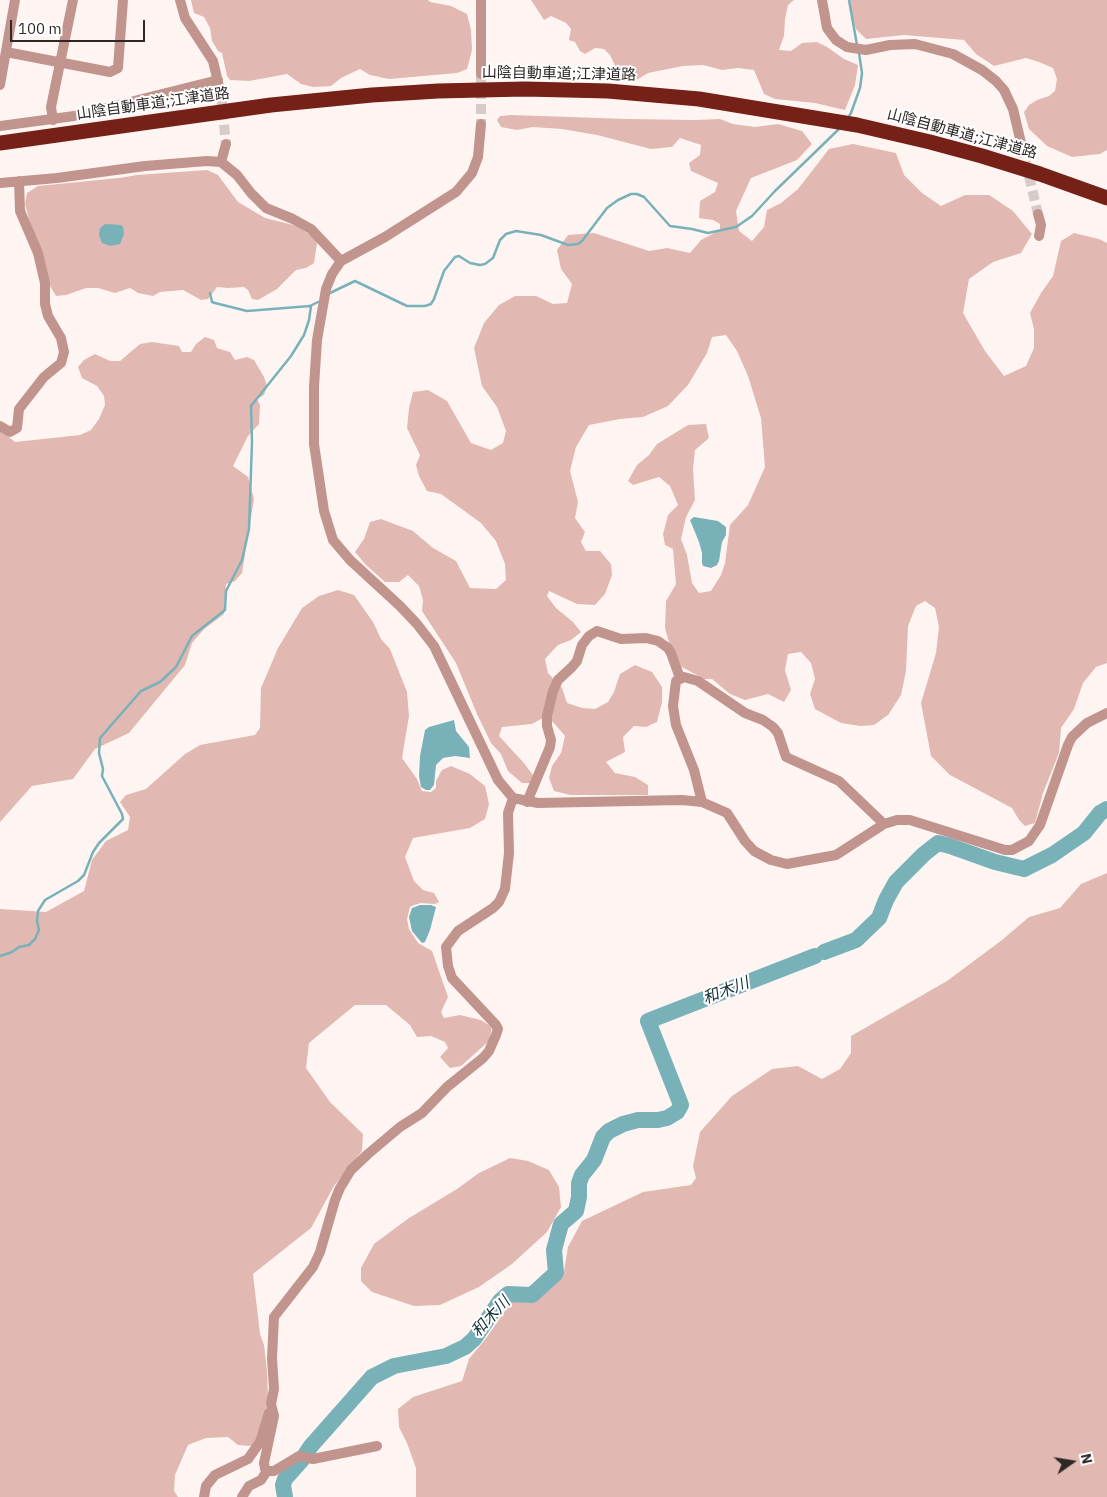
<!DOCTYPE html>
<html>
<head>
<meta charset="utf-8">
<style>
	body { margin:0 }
	#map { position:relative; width:1107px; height:1497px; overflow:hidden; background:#fef5f3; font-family:"IBM Plex Sans",sans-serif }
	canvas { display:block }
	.north { position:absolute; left:1047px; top:1437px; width:50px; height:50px; -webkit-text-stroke:4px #fff; paint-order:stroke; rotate:77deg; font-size:14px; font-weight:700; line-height:20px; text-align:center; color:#2f2726 }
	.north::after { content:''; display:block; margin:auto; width:18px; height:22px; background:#2f2726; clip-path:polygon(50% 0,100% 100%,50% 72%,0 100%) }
	.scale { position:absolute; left:10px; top:20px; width:135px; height:22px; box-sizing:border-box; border:2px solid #2f2726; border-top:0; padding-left:6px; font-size:15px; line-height:18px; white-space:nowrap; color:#2f2726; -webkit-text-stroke:4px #fff; paint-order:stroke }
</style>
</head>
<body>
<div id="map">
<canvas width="1107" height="1497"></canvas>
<div class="north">N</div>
<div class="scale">100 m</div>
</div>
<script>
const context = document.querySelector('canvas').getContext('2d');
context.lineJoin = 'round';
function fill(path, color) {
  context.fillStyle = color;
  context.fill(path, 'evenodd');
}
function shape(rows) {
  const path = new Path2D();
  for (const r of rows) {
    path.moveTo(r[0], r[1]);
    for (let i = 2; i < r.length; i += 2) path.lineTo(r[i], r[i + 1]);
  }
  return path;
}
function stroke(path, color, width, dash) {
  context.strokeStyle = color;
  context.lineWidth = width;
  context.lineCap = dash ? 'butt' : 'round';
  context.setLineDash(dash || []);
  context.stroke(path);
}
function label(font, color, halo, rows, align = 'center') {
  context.font = font + ' "IBM Plex Sans","Noto Sans JP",sans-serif';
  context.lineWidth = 4;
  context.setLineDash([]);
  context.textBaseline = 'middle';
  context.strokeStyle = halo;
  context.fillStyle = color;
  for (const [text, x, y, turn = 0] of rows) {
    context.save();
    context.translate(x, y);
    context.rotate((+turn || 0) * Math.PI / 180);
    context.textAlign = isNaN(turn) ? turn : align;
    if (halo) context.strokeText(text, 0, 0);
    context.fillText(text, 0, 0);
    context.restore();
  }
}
fill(shape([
	[191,0,428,0,430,2,451,6,467,14,471,30,472,50,467,69,457,73,389,79,370,75,360,69,341,78,331,86,313,87,301,84,287,74,249,81,230,80,227,76,222,53,218,51,212,41,210,28,204,17,194,13],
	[531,0,794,0,788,5,785,19,784,36,779,50,791,51,802,43,817,42,827,47,844,59,858,65,855,85,845,110,815,103,775,99,764,94,754,70,738,68,722,70,703,65,683,66,648,73,640,78,631,82,618,72,610,55,604,49,595,48,585,54,580,51,575,42,569,40,571,29,566,23,551,16,544,20],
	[850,0,1107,0,1107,150,1100,154,1072,157,1047,146,1029,129,1024,112,1029,105,1037,100,1049,96,1055,91,1057,79,1053,68,1039,62,1026,58,994,66,976,54,964,40,904,35,866,39,856,29,852,19],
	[511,115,628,119,695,120,720,119,733,124,755,127,778,124,802,131,812,144,797,160,751,178,736,211,739,231,752,241,764,227,767,210,781,203,798,189,829,149,853,144,896,153,904,175,922,193,941,206,965,195,989,195,1013,211,1032,234,1021,253,993,262,969,279,963,313,985,351,1004,376,1026,366,1034,348,1034,329,1030,313,1041,293,1053,276,1061,241,1074,233,1099,239,1107,243,1107,663,1096,667,1083,683,1074,709,1061,728,1059,753,1043,793,1035,823,1025,826,1019,820,1012,808,950,775,931,756,921,703,936,653,939,627,935,608,925,601,916,606,908,626,906,671,901,695,888,715,874,725,860,726,841,723,815,709,810,694,815,679,811,663,801,652,788,654,785,670,791,690,784,702,768,694,745,700,730,694,712,679,704,679,682,667,670,646,665,628,666,601,676,584,673,549,665,545,663,534,668,515,678,505,670,486,659,477,633,485,628,481,637,465,649,455,657,444,688,425,706,424,709,438,695,450,693,469,695,500,686,517,681,539,687,555,692,583,699,593,711,591,721,575,725,563,730,525,748,505,765,467,761,418,748,376,737,351,726,335,712,337,707,353,688,385,668,406,643,417,620,419,589,425,576,447,570,471,578,502,575,518,585,532,581,542,586,551,600,551,611,564,612,575,605,594,595,605,577,604,549,591,547,596,556,608,573,622,581,632,571,640,558,645,545,659,548,673,562,688,567,703,582,708,595,709,608,702,614,692,620,674,635,665,652,672,662,687,662,702,657,722,646,727,634,726,623,737,625,752,606,762,615,773,635,777,648,785,648,795,570,795,554,791,549,778,552,766,561,753,565,736,552,721,541,719,532,724,502,727,499,736,523,762,533,775,530,783,522,783,508,771,501,754,491,743,477,714,456,663,422,611,423,600,419,586,408,575,399,582,385,582,366,565,355,552,364,539,370,522,381,519,413,531,433,548,456,561,470,588,496,589,506,580,505,564,496,541,481,523,441,494,427,491,419,476,416,465,420,455,407,428,409,408,413,392,428,390,447,401,471,443,491,450,503,443,506,431,497,407,482,386,474,348,484,323,499,305,515,296,536,296,553,304,567,303,572,284,561,269,557,250,568,235,594,233,649,251,667,248,690,253,701,240,720,230,720,224,713,220,699,218,700,201,715,192,718,183,691,171,689,163,700,155,701,145,680,138,672,147,651,149,597,135,562,129,533,127,517,130,501,127,497,120,500,116],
	[207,170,218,175,238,202,265,218,297,226,313,237,317,243,314,263,306,268,296,270,277,289,258,300,252,299,248,290,244,287,228,288,217,287,208,299,201,300,183,290,160,292,153,296,138,293,130,288,115,293,98,288,86,288,66,295,56,296,50,286,32,230,25,204,27,193,38,186,119,178,137,175],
	[205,337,214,340,217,348,230,352,235,360,247,357,254,360,264,377,267,386,264,395,257,399,260,405,259,424,248,436,233,466,248,477,254,499,242,573,235,581,226,584,224,614,204,629,192,643,185,665,129,733,95,749,73,779,32,786,0,822,0,430,15,442,80,435,91,430,99,419,105,405,104,396,97,386,82,378,78,367,84,360,95,354,110,361,120,361,140,344,152,342,179,346,182,352,191,352,196,344],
	[338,590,354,595,373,622,381,639,390,649,407,692,409,716,402,758,417,779,422,791,431,792,436,788,436,781,442,770,451,766,470,774,485,786,489,804,485,819,470,828,413,838,405,857,414,881,423,890,434,893,439,902,435,904,421,903,414,905,410,907,407,919,409,929,418,943,432,951,448,997,441,1012,444,1018,460,1015,481,1020,492,1027,489,1041,461,1066,450,1068,440,1057,448,1048,445,1042,431,1036,417,1037,410,1025,386,1005,355,1005,309,1043,306,1068,330,1102,363,1134,362,1151,334,1186,311,1228,253,1274,260,1334,264,1345,267,1371,268,1397,262,1438,252,1446,238,1445,228,1437,206,1438,188,1445,175,1475,174,1491,178,1497,0,1497,0,909,46,912,84,891,92,860,106,841,128,830,130,817,120,802,126,795,146,789,185,754,200,745,255,735,260,728,261,688,278,648,302,608,319,596],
	[1107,873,1107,1497,416,1497,416,1468,407,1443,399,1427,398,1409,413,1397,462,1381,469,1359,487,1337,511,1302,536,1297,563,1277,568,1247,582,1221,643,1192,691,1185,696,1178,693,1166,700,1132,732,1096,772,1069,798,1066,822,1079,840,1069,851,1053,851,1036,947,981,1002,940,1029,917,1060,908,1081,884],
	[510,1158,528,1161,549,1170,559,1187,561,1207,547,1232,512,1264,479,1287,440,1305,414,1306,372,1292,361,1281,361,1268,374,1244,409,1218,457,1189,479,1173]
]), '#e1b9b2');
fill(shape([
	[105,224,121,225,123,227,124,234,120,244,110,246,102,243,99,235,100,228],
	[694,517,718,521,726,527,726,535,722,542,719,561,717,565,711,568,703,566,702,563,702,553,699,542,690,520],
	[454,720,456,731,469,747,470,758,455,756,443,758,436,765,434,785,430,790,426,790,421,787,419,776,420,756,425,730,429,727],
	[420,905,431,905,436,907,430,930,425,942,422,943,412,931,409,917,412,908]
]), '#79b1b8');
stroke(shape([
	[849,0,857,45],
	[847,119,851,113,860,88,862,73,859,53],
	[210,293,212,302,215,303,247,311,310,306,318,302],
	[330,293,355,281,407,306,425,306,431,304,434,299,444,271,455,257,459,256,470,263,480,265,485,264,493,258,500,240,506,234,516,231,541,235,568,245,578,244,582,241,607,208,618,200,631,194,637,194,644,197,670,226,692,229,708,233,736,227,752,216,775,191,841,127],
	[0,956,12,952,19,947,29,945,35,939,39,930,37,921,38,911,45,900,78,881,84,875,93,852,99,843,123,819,122,814,102,776,103,769,99,753,100,738,141,691,160,682,176,667,192,636,225,610,226,591,242,560,249,529,252,442,251,406,291,356,304,335,309,320,311,306]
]), '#79b1b8', 2.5);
stroke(shape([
	[824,952,856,940,879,918,886,900,896,882,924,854,938,843,950,846,995,862,1024,869,1052,855,1084,833,1100,813,1107,809],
	[285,1497,283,1485,285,1479,301,1461,311,1446,372,1377,394,1366,446,1356,465,1347,474,1339,500,1301,508,1294,532,1295,556,1273,554,1250,561,1224,576,1211,579,1197,579,1183,582,1175,594,1160,603,1137,609,1131,623,1124,638,1120,658,1120,667,1118,677,1112,681,1105,648,1021,815,956]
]), '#79b1b8', 16);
stroke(shape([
	[481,74,481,124],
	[221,95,226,144],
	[1022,147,1038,214]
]), '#d5ccca', 10, [10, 5]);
stroke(shape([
	[180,0,185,18,213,61,221,95],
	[481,0,481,74],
	[822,0,827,28,836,40,847,47,866,50,890,45,915,44,953,54,982,70,996,81,1004,90,1013,109,1022,147],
	[6,52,110,72,118,68,123,0],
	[0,85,15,0],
	[53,120,51,107,73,0],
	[481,124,478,157,472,173,456,192,385,237,341,261,332,274,326,289,317,340,314,387,314,444,324,511,333,540,350,560,400,606,417,624,434,646,498,780,513,798,538,803,682,800,702,802,727,813,745,841,754,851,771,860,787,864,836,855,884,824,897,820,910,820,1005,850,1012,850,1029,841,1040,825,1068,745,1072,737,1087,723,1107,713],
	[0,126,74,116,218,80],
	[226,144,221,162,237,175,251,193,266,208,293,219,311,229,341,261],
	[0,183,57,178,145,166,207,161,221,162],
	[1038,214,1041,225,1039,236],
	[0,426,10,432,17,428,19,409,44,377,61,363,64,352,61,338,48,316,45,304,45,283,38,253,20,211,19,181],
	[527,802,550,747,551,740,547,726,547,716,553,691,558,680,572,667,577,661,582,645,589,636,597,631,621,639,646,638,658,641,668,648,671,653,680,678],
	[702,802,694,770,676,725,673,706,676,681,684,677,698,681,745,713,763,720,773,727,778,733,786,757,839,781,884,824],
	[267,1471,274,1471,299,1456,313,1459,377,1446],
	[204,1497,206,1486,215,1475,248,1459,260,1442,269,1413],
	[242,1497,249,1486,261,1480,267,1471,265,1469,264,1463,274,1416,271,1404,274,1389,272,1358,274,1317,313,1267,320,1252,335,1200,340,1188,351,1170,368,1154,400,1127,422,1113,447,1087,483,1058,489,1051,496,1035,498,1029,496,1025,452,978,448,966,446,947,458,931,493,908,499,902,505,889,509,853,508,813,513,798]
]), '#c1958e', 10);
stroke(shape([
	[0,143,271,105,372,95,438,91,525,89,608,91,699,99,857,125,930,142,982,156,1040,174,1107,198]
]), '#752118', 15);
label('15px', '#2f2726', '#fff', [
	["山陰自動車道;江津道路",559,74,1],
	["山陰自動車道;江津道路",153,104,-8],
	["山陰自動車道;江津道路",962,134,15]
]);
label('italic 16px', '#163337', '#fff', [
	["和木川",726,991,-21],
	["和木川",491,1317,-47]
]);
</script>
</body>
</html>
